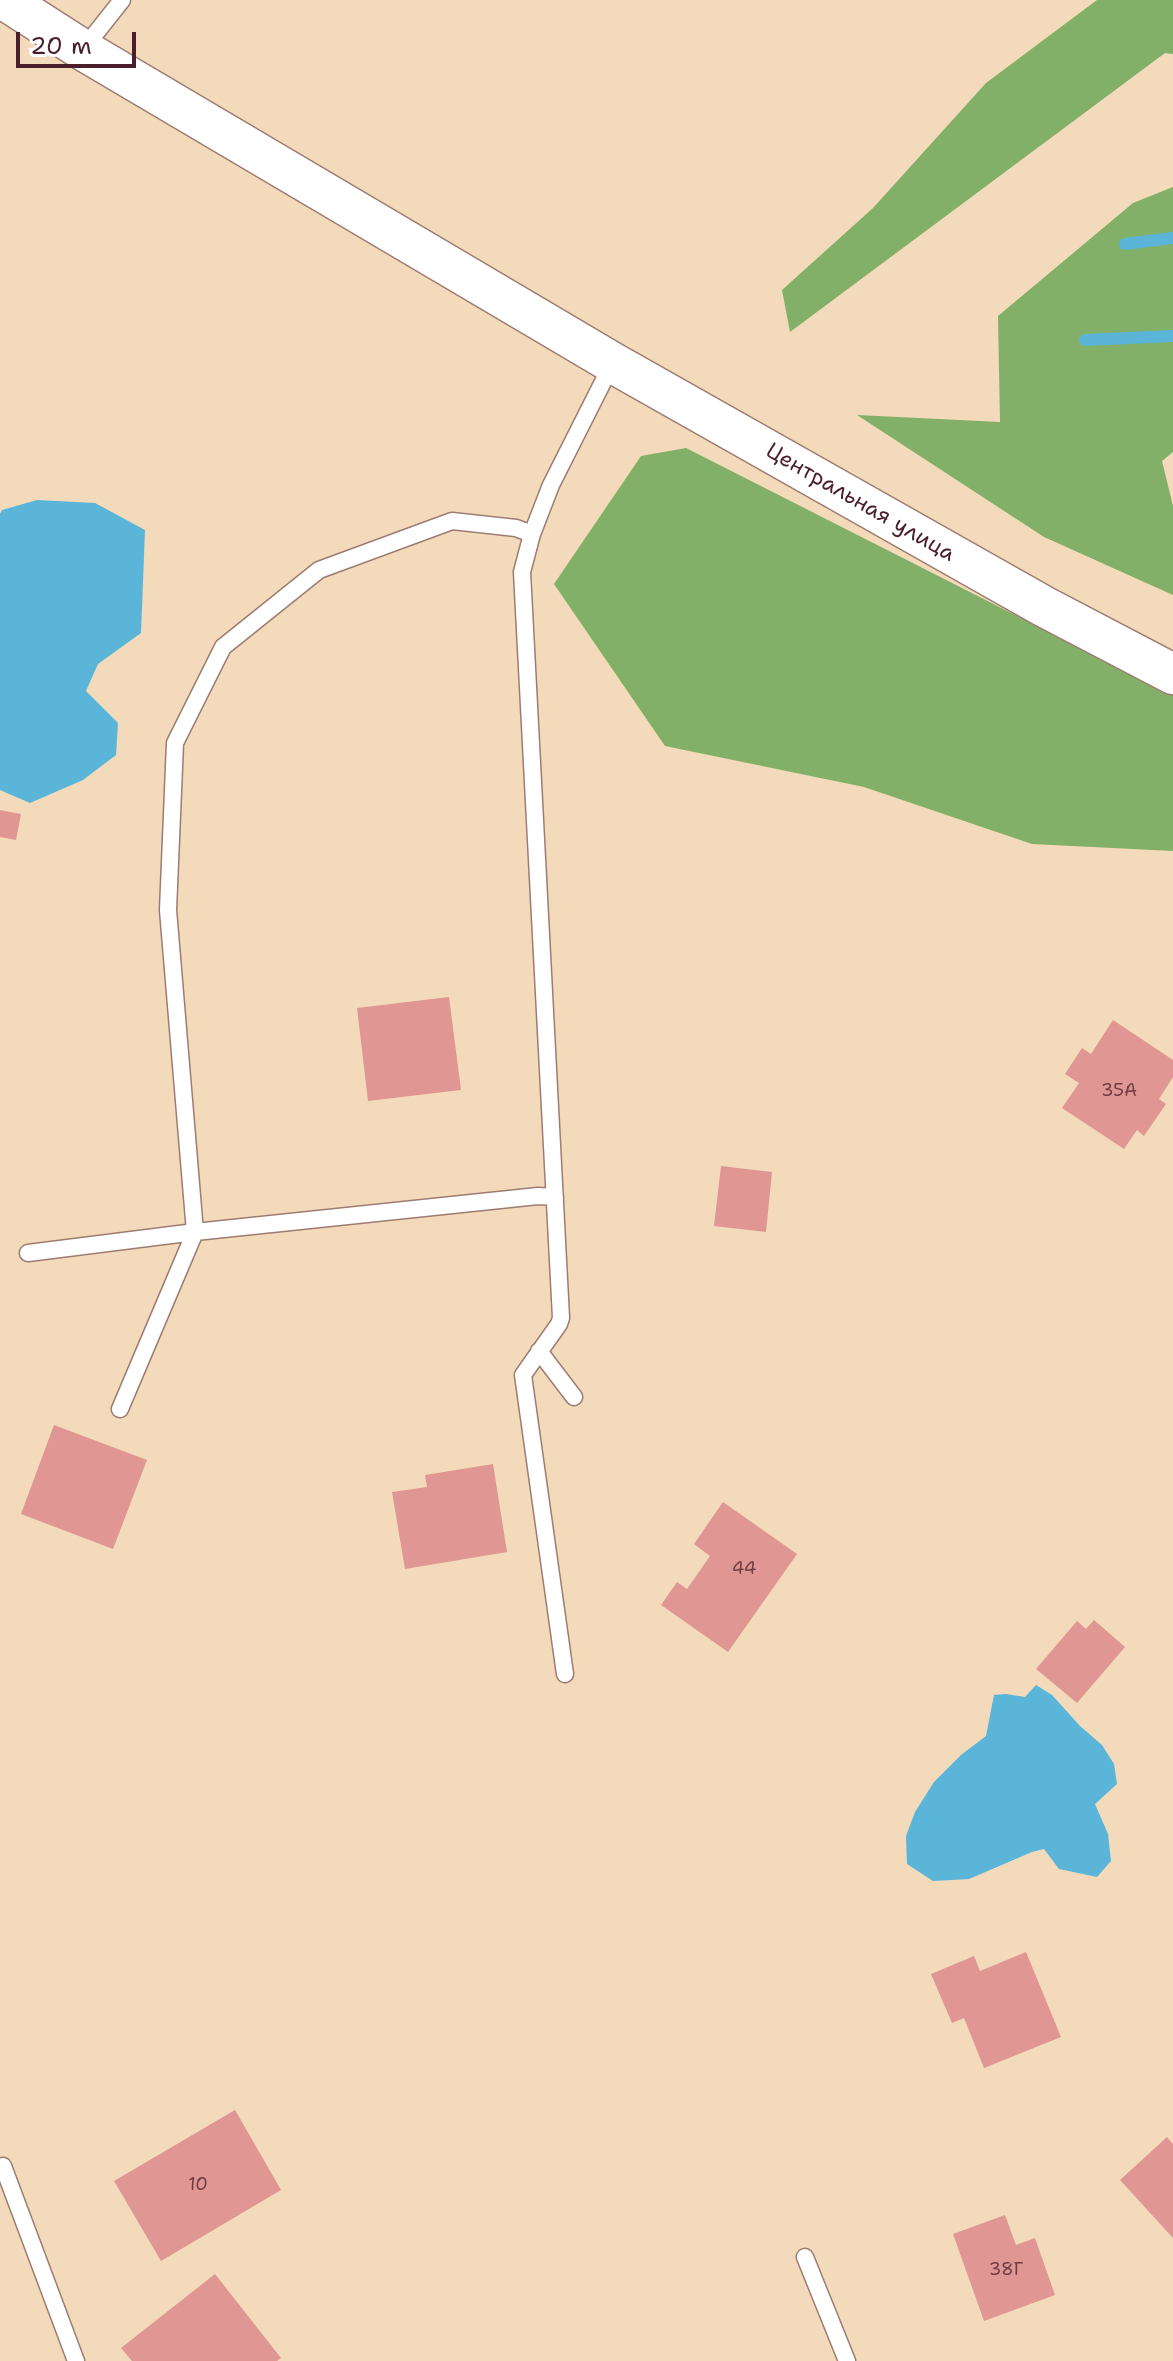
<!DOCTYPE html>
<html>
<head>
<meta charset="utf-8">
<style>
	body { margin:0 }
	#map { position:relative; width:1173px; height:2361px; overflow:hidden; background:#f2daba; font-family:"Shantell Sans",sans-serif }
	canvas { display:block }
	.scale { position:absolute; left:16px; top:32px; width:120px; height:36px; box-sizing:border-box; border:4px solid #4a1f2b; border-top:0; padding-left:10px; font-size:24px; line-height:28px; white-space:nowrap; color:#4a1f2b; -webkit-text-stroke:6px #fff; paint-order:stroke }
</style>
</head>
<body>
<div id="map">
<canvas width="1173" height="2361"></canvas>
<div class="scale">20 m</div>
</div>
<script>
const context = document.querySelector('canvas').getContext('2d');
context.lineJoin = 'round';
function fill(path, color) {
  context.fillStyle = color;
  context.fill(path, 'evenodd');
}
function shape(rows) {
  const path = new Path2D();
  for (const r of rows) {
    path.moveTo(r[0], r[1]);
    for (let i = 2; i < r.length; i += 2) path.lineTo(r[i], r[i + 1]);
  }
  return path;
}
function stroke(path, color, width, dash) {
  context.strokeStyle = color;
  context.lineWidth = width;
  context.lineCap = dash ? 'butt' : 'round';
  context.setLineDash(dash || []);
  context.stroke(path);
}
function label(font, color, halo, rows, align = 'center') {
  context.font = font + ' "Shantell Sans",sans-serif';
  context.lineWidth = 7;
  context.setLineDash([]);
  context.textBaseline = 'middle';
  context.strokeStyle = halo;
  context.fillStyle = color;
  for (const [text, x, y, turn = 0] of rows) {
    context.save();
    context.translate(x, y);
    context.rotate((+turn || 0) * Math.PI / 180);
    context.textAlign = isNaN(turn) ? turn : align;
    if (halo) context.strokeText(text, 0, 0);
    context.fillText(text, 0, 0);
    context.restore();
  }
}
fill(shape([
	[1097,0,1173,0,1173,54,1165,53,790,332,782,290,873,208,986,83],
	[1173,187,1173,452,1162,461,1173,506,1173,595,1044,537,857,415,1000,422,998,316,1133,203],
	[686,448,1173,695,1173,851,1032,844,864,787,665,746,554,584,641,456]
]), '#83b068');
fill(shape([
	[37,500,95,503,145,530,141,633,98,664,86,691,118,723,116,755,83,780,30,803,0,790,0,514,2,510],
	[1036,1685,1052,1695,1080,1726,1102,1745,1114,1764,1117,1784,1095,1804,1108,1834,1111,1861,1097,1877,1059,1869,1044,1849,1032,1852,969,1879,933,1881,907,1864,906,1836,915,1812,934,1782,961,1755,986,1736,994,1695,1006,1694,1025,1697]
]), '#5ab5d8');
stroke(shape([
	[1125,244,1173,238],
	[1085,340,1173,336]
]), '#5ab5d8', 12);
fill(shape([
	[0,810,21,814,16,840,0,837],
	[449,997,461,1090,368,1101,357,1008],
	[1113,1020,1173,1060,1173,1077,1159,1099,1166,1104,1144,1136,1137,1130,1124,1149,1062,1108,1079,1083,1065,1074,1082,1048,1091,1054],
	[721,1166,772,1172,766,1232,714,1226],
	[54,1425,147,1460,113,1549,21,1514],
	[493,1464,507,1552,405,1569,392,1492,427,1487,425,1475],
	[723,1502,797,1554,728,1652,661,1605,677,1582,687,1589,710,1556,694,1544],
	[1094,1620,1125,1647,1077,1703,1036,1669,1077,1621,1086,1629],
	[1026,1952,1061,2037,984,2068,964,2018,952,2023,931,1974,974,1956,980,1971],
	[235,2110,281,2190,161,2261,114,2181],
	[1167,2137,1173,2144,1173,2238,1120,2180],
	[1005,2215,1016,2245,1035,2238,1055,2295,984,2321,953,2234],
	[215,2274,281,2358,277,2361,132,2361,121,2348]
]), '#e09693');
const service = shape([
	[84,48,122,0],
	[28,1253,195,1232,538,1196,555,1197],
	[539,1351,574,1397],
	[120,1409,195,1232,168,910,175,743,223,647,319,570,452,521,516,528,532,534],
	[565,1674,523,1375,559,1324,561,1318,522,572,532,534,551,485,612,364],
	[3,2166,76,2361],
	[805,2257,847,2361]
]);
const tertiary = shape([
	[5,0,83,50,613,363,1043,606,1173,674]
]);
stroke(service, '#9e7c72', 19);
stroke(tertiary, '#9e7c72', 43);
stroke(service, '#fff', 16);
stroke(tertiary, '#fff', 40);
label('18px', '#703d45', null, [
	["35А",1119,1091],
	["44",744,1569],
	["10",198,2185],
	["38Г",1006,2270]
]);
label('22px', '#4a1f2b', '#fff', [
	["Центральная улица",860,503,30]
]);
</script>
</body>
</html>
